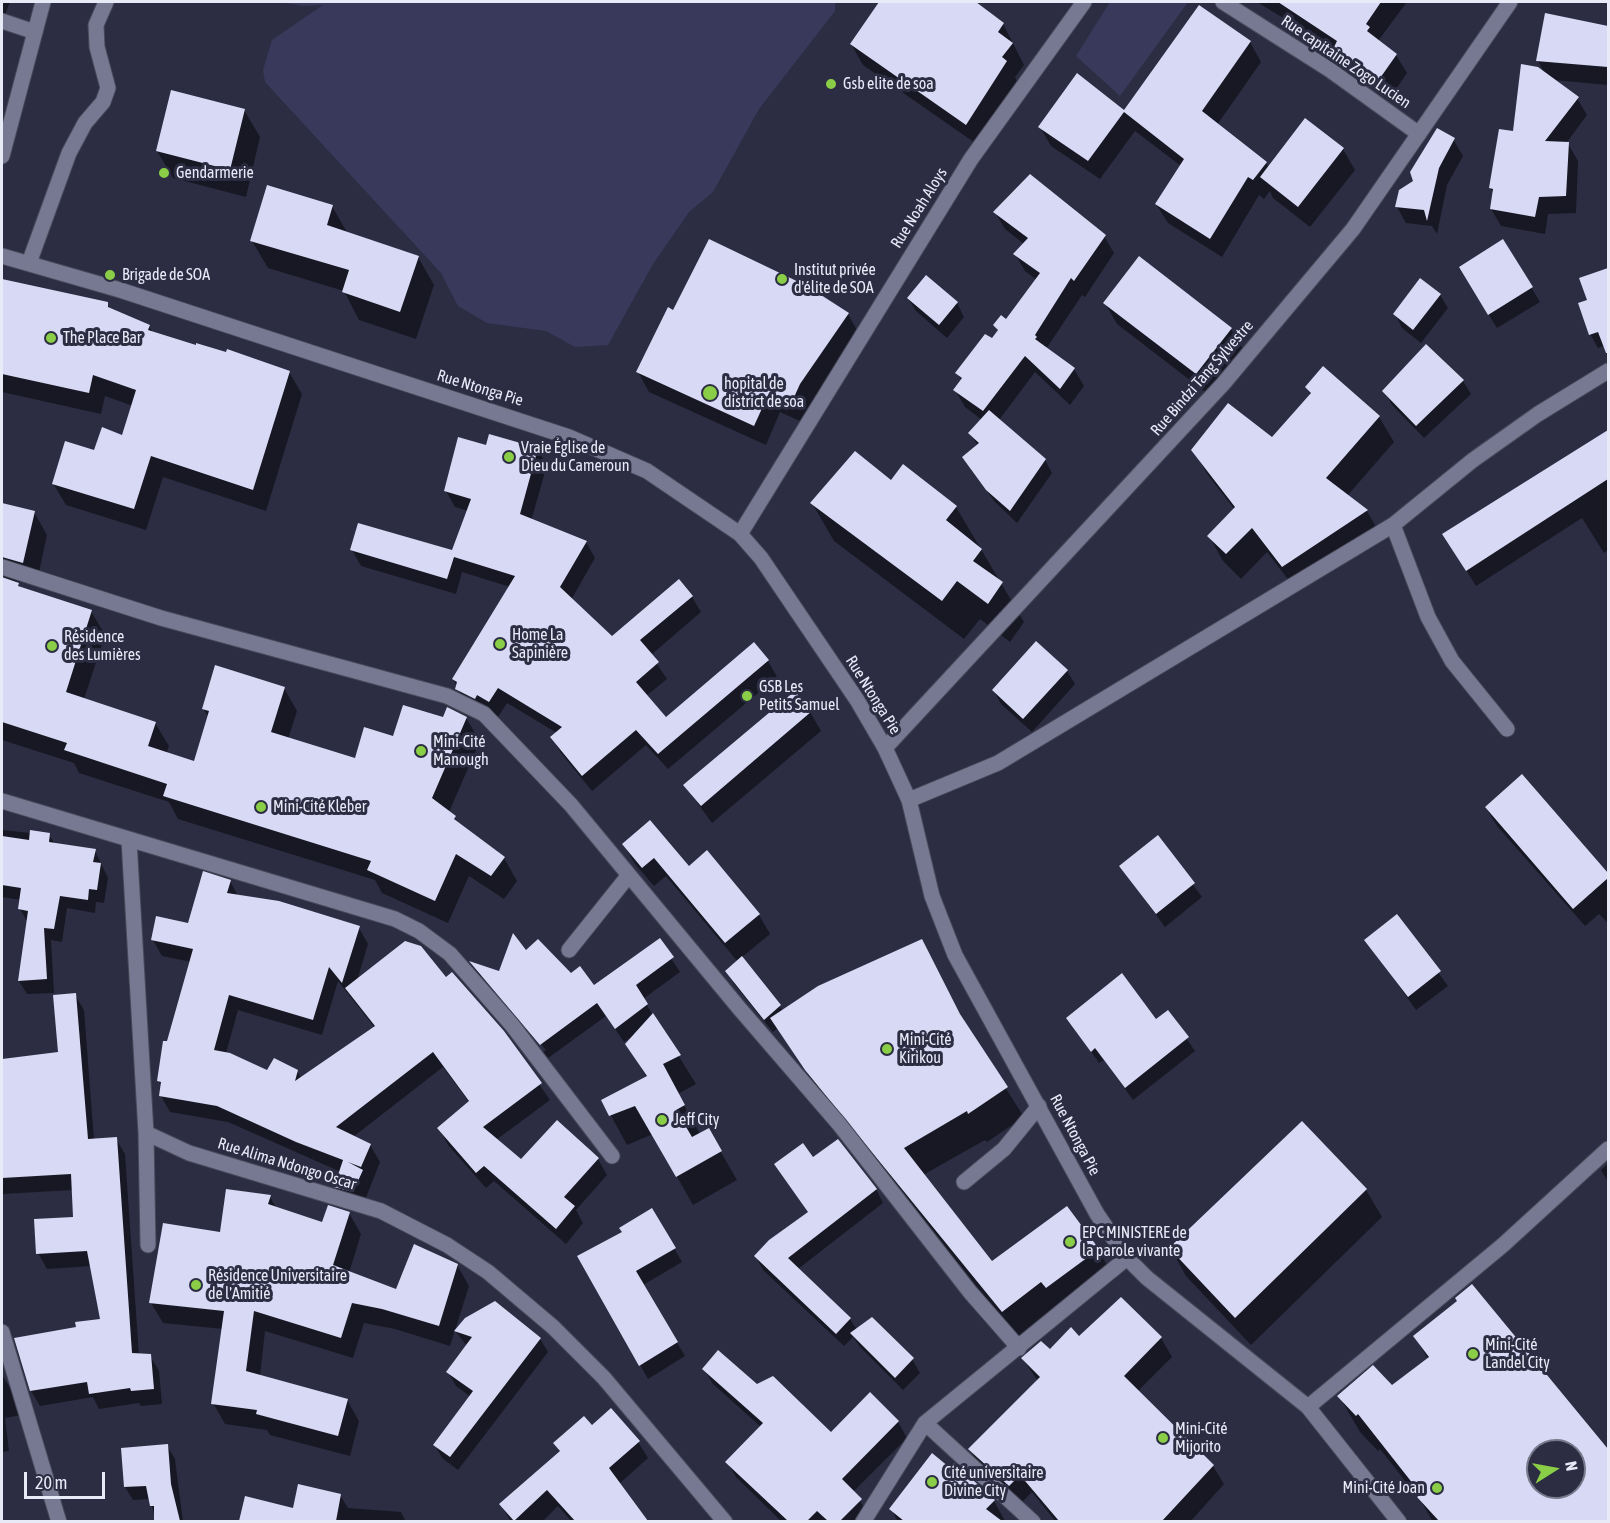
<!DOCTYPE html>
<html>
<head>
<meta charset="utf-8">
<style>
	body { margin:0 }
	#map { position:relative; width:1610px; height:1523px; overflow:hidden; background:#2c2d42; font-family:"Asap Condensed",sans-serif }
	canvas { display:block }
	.frame { position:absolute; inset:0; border:3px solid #e9eaf8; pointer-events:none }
	.north { position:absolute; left:1526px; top:1439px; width:60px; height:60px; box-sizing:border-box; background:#2c2d42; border:2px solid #78798b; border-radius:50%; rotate:79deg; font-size:16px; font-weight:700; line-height:24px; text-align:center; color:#e9eaf8 }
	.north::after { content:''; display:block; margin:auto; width:21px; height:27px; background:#8ace47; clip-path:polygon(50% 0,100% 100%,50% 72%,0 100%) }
	.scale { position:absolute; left:24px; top:1472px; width:81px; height:27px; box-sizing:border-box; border:3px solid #e9eaf8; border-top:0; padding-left:8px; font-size:18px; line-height:21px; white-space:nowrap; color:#e9eaf8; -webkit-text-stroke:4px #2c2d42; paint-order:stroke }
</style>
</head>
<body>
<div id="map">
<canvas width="1610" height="1523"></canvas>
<div class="frame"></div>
<div class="north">N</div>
<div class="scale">20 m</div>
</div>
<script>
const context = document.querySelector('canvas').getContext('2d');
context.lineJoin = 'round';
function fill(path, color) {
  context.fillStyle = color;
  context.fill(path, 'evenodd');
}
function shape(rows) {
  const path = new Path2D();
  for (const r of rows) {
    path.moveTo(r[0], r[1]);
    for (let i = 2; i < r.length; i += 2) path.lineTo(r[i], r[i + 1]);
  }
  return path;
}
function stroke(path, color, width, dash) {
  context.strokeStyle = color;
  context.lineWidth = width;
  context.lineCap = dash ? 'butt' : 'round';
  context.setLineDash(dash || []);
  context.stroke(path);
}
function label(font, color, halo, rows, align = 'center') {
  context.font = font + ' "Asap Condensed",sans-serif';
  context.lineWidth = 6;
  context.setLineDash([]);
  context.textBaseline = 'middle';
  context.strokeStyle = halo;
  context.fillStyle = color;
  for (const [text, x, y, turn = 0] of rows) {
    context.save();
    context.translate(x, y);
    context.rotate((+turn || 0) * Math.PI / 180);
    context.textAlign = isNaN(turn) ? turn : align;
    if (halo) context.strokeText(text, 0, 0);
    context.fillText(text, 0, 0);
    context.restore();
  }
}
fill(shape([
	[279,2,835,2,835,11,759,109,713,192,689,212,653,264,608,345,575,347,546,331,487,323,458,306,441,273,265,82,263,70,272,40,323,5,304,6],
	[1110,2,1188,2,1120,96,1076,56]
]), '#39395c');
fill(shape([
	[2,2,10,2,2,22],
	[881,2,939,2,951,10,957,2,973,2,1003,24,1024,65,1015,77,1018,83,978,145,863,65,851,44],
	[1257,2,1407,2,1378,41,1396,55,1407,73,1390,98,1347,65,1339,52],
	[1546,15,1608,28,1608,85,1553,80,1577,98,1587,115,1567,142,1578,161,1576,213,1548,214,1545,234,1501,226,1491,209,1494,194,1490,188,1514,133,1545,74,1538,61],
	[1250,42,1261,62,1217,125,1266,163,1269,168,1343,149,1355,170,1310,227,1273,198,1270,191,1264,199,1259,195,1222,257,1168,223,1156,204,1181,166,1135,131,1100,179,1051,146,1040,127,1125,112],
	[244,110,260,137,246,197,173,178,157,151],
	[1453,139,1463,156,1447,185,1437,234,1432,226,1406,223,1397,207,1415,181],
	[332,206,348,234,418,257,434,285,416,339,359,320,344,291,268,268,252,241],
	[995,212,1104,236,1114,253,1085,297,1082,295,1046,349,1074,369,1084,386,1070,405,1035,372,999,420,1045,460,1052,473,1017,523,995,502,971,470,978,446,970,433,982,420,965,407,955,390,962,381,957,373,992,340,998,332,995,325,1007,321,1037,280,1025,271,1015,254,1024,244,1005,229],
	[1503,241,1540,302,1497,328,1468,281],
	[1608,269,1608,344,1598,348,1590,334,1588,301,1580,279],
	[2,280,107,304,111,310,149,326,153,333,289,372,302,394,266,511,163,477,146,530,66,505,53,483,95,452,123,437,133,406,105,396,101,414,2,392],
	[1440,295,1448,308,1421,343,1402,328,1395,314],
	[908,298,957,303,964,317,947,338,916,311],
	[1105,303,1231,329,1243,349,1208,394,1117,324],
	[674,312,848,314,859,334,810,404,802,422,780,412,766,445,649,392,638,372],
	[1463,381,1471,394,1424,438,1392,405,1384,391],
	[1306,387,1379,417,1394,442,1347,496,1367,511,1381,536,1297,591,1267,552,1241,579,1223,561,1209,536,1235,510,1208,475,1193,450,1273,439,1311,395],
	[1608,432,1608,550,1604,553,1582,518,1476,586,1444,534],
	[487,446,537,449,547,465,531,521,586,542,595,558,571,600,612,638,692,597,701,612,651,655,667,679,646,696,666,719,768,661,777,677,668,769,646,745,592,791,561,753,552,738,557,733,507,703,498,717,486,710,466,705,453,679,510,587,462,572,456,594,361,566,352,550,453,552,468,511,455,507,446,491],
	[812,503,956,507,1024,622,1010,642,980,619,964,639,834,541],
	[2,505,34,512,47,535,36,586,16,581,20,588,91,611,105,635,84,699,155,723,169,746,166,754,195,763,209,718,203,708,284,688,297,711,288,739,356,760,394,738,443,718,466,718,480,741,449,812,461,826,504,858,517,881,504,899,469,876,448,923,382,893,375,880,178,819,169,802,79,773,74,763,2,740],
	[1067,671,1075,684,1032,732,1001,704,994,691],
	[810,712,821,731,712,823,685,786],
	[1522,777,1608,875,1608,923,1599,914,1585,926,1497,826,1486,808],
	[2,830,49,835,55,844,95,851,108,878,104,903,96,902,95,913,67,908,62,942,51,940,54,993,27,994,19,981,28,923,20,909,21,900,2,897],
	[1158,837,1202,897,1165,927,1120,866],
	[624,845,688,868,759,915,770,934,741,958,783,1011,921,941,968,1029,1024,1117,987,1142,985,1140,923,1175,992,1263,1098,1250,1115,1279,1064,1317,1020,1340,824,1099,778,1028,773,1032,735,985,727,971,738,962,666,876,654,886,635,864],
	[230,881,238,896,359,928,368,944,357,981,445,979,503,1032,550,1100,496,1140,521,1161,598,1159,607,1175,576,1210,583,1223,566,1244,494,1181,486,1188,448,1145,439,1128,469,1102,443,1067,353,1137,370,1145,380,1162,362,1208,345,1203,336,1187,341,1172,228,1122,170,1112,161,1096,162,1087,158,1080,191,962,162,956,153,940,189,924],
	[338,981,375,1028,301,1078,297,1071,268,1072,226,1053,238,1010,322,1035],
	[1397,916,1448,986,1416,1010,1366,940],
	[659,940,680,972,643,999,696,1084,678,1094,700,1134,708,1130,737,1180,693,1205,653,1134,627,1145,603,1101,647,1078,627,1044,635,1035,624,1042,606,1016,548,1058,543,1052,546,1050,484,976,480,976,473,964,500,973,526,953,594,987],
	[75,995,84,1010,94,1140,116,1139,125,1154,139,1355,150,1356,159,1371,162,1404,141,1406,139,1403,99,1409,93,1397,40,1406,31,1391,16,1339,77,1329,102,1320,92,1266,47,1269,38,1253,75,1219,73,1190,2,1194,2,1059,60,1053],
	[1168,1012,1195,1051,1133,1100,1104,1060,1099,1063,1068,1018,1156,1021],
	[1302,1123,1366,1190,1382,1217,1251,1345,1186,1276,1171,1249],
	[812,1159,876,1189,883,1203,798,1269,850,1319,857,1330,912,1359,920,1373,903,1390,860,1347,853,1337,844,1346,763,1270,756,1257,809,1213,776,1165],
	[1608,1164,1608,1182,1601,1170],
	[270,1197,277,1209,323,1224,349,1213,361,1234,349,1273,397,1291,457,1265,469,1286,450,1346,395,1329,364,1323,353,1358,265,1331,260,1376,347,1400,359,1421,350,1456,270,1435,267,1430,225,1424,213,1403,223,1329,163,1323,151,1303,221,1233],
	[652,1210,682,1262,643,1285,685,1356,648,1379,579,1257,624,1233],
	[1471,1286,1608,1451,1608,1522,1433,1522,1421,1501,1380,1449,1378,1451,1360,1432,1339,1396,1392,1387,1428,1359,1415,1337,1458,1301],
	[1538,1451,1574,1451,1574,1487,1538,1487],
	[1121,1299,1161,1338,1172,1357,1138,1391,1213,1466,1224,1484,1190,1522,1056,1522,1032,1492,1020,1504,980,1468,970,1449,1038,1381,1022,1358,1050,1351,1079,1338],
	[456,1332,540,1339,548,1352,458,1470,442,1458,435,1445,471,1397,456,1386,448,1372,467,1346],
	[704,1369,757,1386,831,1434,870,1394,898,1422,907,1438,853,1492,870,1515,863,1522,782,1522,736,1477,727,1462,761,1427,713,1384],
	[2,1375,15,1396,21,1415,5,1418,9,1451,2,1452],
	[591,1427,638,1442,648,1458,619,1484,646,1522,572,1522,558,1506,542,1522,511,1522,501,1504,560,1452,555,1443],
	[167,1446,175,1459,183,1522,156,1522,150,1499,133,1500,125,1487],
	[340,1495,348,1508,401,1512,406,1522,241,1522,246,1498,294,1510],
	[994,1501,1005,1521,898,1522,891,1509]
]), '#0007');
fill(shape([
	[879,2,976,2,1004,23,998,32,1013,43,1002,57,1007,61,966,125,850,44],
	[1278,2,1381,2,1366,24,1370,27,1367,31,1397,54,1378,81,1334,47,1337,41],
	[1199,5,1251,41,1202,111,1267,162,1253,180,1248,177,1210,239,1155,204,1184,159,1124,112,1088,161,1038,127,1077,73,1124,110],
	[1545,13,1608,26,1608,67,1536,61],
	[1521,64,1538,67,1579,97,1545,141,1569,142,1566,196,1539,197,1535,217,1490,209,1493,189,1489,188,1499,129,1513,131],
	[171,90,245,109,230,170,156,151],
	[1305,118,1344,148,1298,207,1260,177],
	[1437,128,1455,138,1439,168,1427,221,1424,210,1395,207,1399,190,1413,181,1410,172],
	[1030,174,1106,235,1074,281,1071,278,1035,335,1037,337,1035,339,1075,368,1060,389,1025,356,983,411,953,390,962,378,955,373,985,334,992,338,998,330,993,325,1001,315,1006,319,1040,273,1013,254,1028,238,993,212],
	[267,185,333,205,327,225,419,256,400,312,342,292,349,270,250,241],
	[709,239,807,286,849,313,800,384,791,404,769,393,754,426,636,372,668,307,673,310],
	[1503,239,1533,287,1488,315,1459,267],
	[1139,256,1232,328,1196,374,1103,303],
	[1608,268,1608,353,1606,353,1598,332,1589,335,1578,303,1587,300,1579,278],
	[926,275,958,302,939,325,907,298],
	[1420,278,1441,294,1413,330,1393,314],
	[2,279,108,302,108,307,150,325,148,330,196,345,196,343,226,352,227,349,290,371,253,490,151,456,134,509,52,484,65,441,94,450,102,427,122,435,136,390,93,375,89,393,2,374],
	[1426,344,1464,380,1416,426,1382,391],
	[1323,366,1380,416,1326,478,1368,510,1282,567,1252,528,1226,554,1207,536,1235,507,1191,450,1228,403,1272,437,1311,393,1305,387],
	[989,410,1046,459,1010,511,986,490,962,457,979,443,968,433],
	[1608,430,1608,479,1466,571,1442,534],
	[489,434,538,448,520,514,587,541,560,587,612,636,679,579,693,596,640,640,659,662,636,682,666,717,754,642,769,660,658,754,636,730,582,776,550,737,562,727,498,688,489,702,477,695,475,699,455,689,457,682,452,679,515,576,454,557,447,579,350,550,358,523,452,550,471,499,444,491,458,437,486,445],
	[855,451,891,480,903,464,957,506,946,520,982,549,973,561,1003,582,988,604,957,581,942,601,810,503],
	[2,503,35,511,23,563,2,557],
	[2,577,19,583,18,586,92,610,66,692,156,722,148,746,194,761,209,711,202,709,215,665,285,687,271,732,355,758,364,727,393,736,403,705,443,717,447,707,467,717,432,798,456,816,454,819,505,857,491,876,456,854,435,901,367,870,371,861,163,796,167,784,64,750,67,743,2,722],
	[1036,641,1068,670,1023,719,992,690],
	[795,691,812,711,701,806,683,785],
	[1522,774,1608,873,1608,878,1573,909,1485,807],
	[650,820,689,866,707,850,760,914,725,943,654,858,642,868,622,844],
	[30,830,50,833,49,842,96,849,93,862,101,863,97,890,89,889,88,900,60,896,54,929,44,928,47,979,18,981,28,911,18,909,21,888,2,885,2,836,29,840],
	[1158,835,1195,883,1156,914,1119,866],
	[203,871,231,880,227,893,279,901,360,926,342,983,329,967,313,1020,229,995,214,1050,230,1053,267,1070,274,1058,298,1070,295,1081,375,1026,345,988,405,941,421,946,446,977,452,972,504,1031,542,1083,483,1127,521,1159,557,1120,599,1158,564,1197,575,1206,556,1229,484,1166,476,1173,437,1128,469,1101,433,1052,336,1127,371,1144,361,1167,348,1162,363,1170,353,1192,334,1187,343,1160,296,1142,217,1106,159,1096,161,1082,157,1081,163,1041,167,1041,193,949,151,940,156,916,188,923],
	[1397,914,1441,971,1408,997,1364,940],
	[513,933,526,950,538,939,571,973,580,966,594,985,660,938,674,957,636,985,648,1004,615,1029,597,1003,540,1045,469,961,499,971],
	[922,939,960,1014,1008,1087,968,1114,967,1111,904,1148,992,1261,1067,1206,1099,1249,1046,1288,1041,1282,1002,1312,805,1070,770,1018,818,986],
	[742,956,781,1005,764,1020,725,971],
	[1122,973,1156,1019,1168,1010,1189,1037,1125,1088,1095,1048,1091,1052,1066,1018],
	[76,993,88,1139,117,1137,132,1353,151,1354,154,1389,131,1391,130,1388,89,1394,87,1382,30,1391,14,1338,76,1327,75,1322,100,1319,87,1251,36,1254,34,1219,73,1217,71,1174,2,1178,2,1059,58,1052,53,995],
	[653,1013,681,1055,663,1064,685,1105,676,1110,692,1137,709,1128,722,1151,676,1177,635,1106,609,1116,601,1100,647,1076,625,1044],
	[1302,1121,1367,1189,1235,1318,1169,1248],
	[838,1139,877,1189,788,1258,851,1318,836,1334,754,1256,769,1240,808,1212,774,1164,803,1143,813,1157],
	[226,1189,271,1195,268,1204,322,1222,328,1205,350,1212,333,1265,396,1289,414,1244,458,1264,439,1326,382,1309,352,1303,341,1338,254,1311,246,1371,348,1399,338,1436,256,1414,257,1410,211,1404,224,1311,149,1303,163,1223,220,1232],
	[652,1208,676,1248,636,1271,678,1342,639,1366,577,1256,622,1232,619,1228],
	[1472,1284,1608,1449,1608,1521,1439,1521,1417,1497,1421,1494,1358,1414,1356,1416,1337,1396,1373,1365,1392,1385,1429,1357,1413,1336,1457,1301,1455,1298],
	[1538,1451,1574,1451,1574,1487,1538,1487],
	[1121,1297,1162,1337,1124,1376,1214,1465,1162,1521,1059,1521,1020,1475,1009,1486,968,1449,1040,1377,1021,1358,1041,1341,1050,1349,1071,1327,1079,1336],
	[495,1301,541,1338,450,1457,433,1445,473,1391,446,1372,472,1337,454,1331,465,1318],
	[872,1317,914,1358,895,1378,850,1333],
	[718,1350,757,1384,773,1376,831,1432,870,1392,899,1421,842,1479,862,1499,840,1521,828,1521,817,1511,807,1521,788,1521,725,1462,763,1423,702,1369],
	[611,1408,640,1441,609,1468,648,1521,575,1521,547,1490,514,1521,499,1504,560,1451,553,1443,584,1416,592,1425],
	[168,1444,171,1484,180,1521,154,1521,154,1506,150,1506,146,1486,124,1487,121,1448],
	[932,1453,949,1467,954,1463,995,1500,986,1509,1002,1521,904,1521,889,1509],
	[298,1484,341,1494,336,1521,239,1521,245,1496,293,1508]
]), '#d7d9f5');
const minor = shape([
	[1223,2,1330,70,1419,134],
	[2,21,35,32],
	[29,263,69,153,85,123,103,102,108,88,97,47,96,25,106,2],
	[1393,525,1428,617,1452,661,1507,729],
	[740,534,971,159,1084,2],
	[2,567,161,618,447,696,484,714,571,805,739,1008,839,1124,970,1292,1019,1348],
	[885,748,1223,384,1353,229,1510,2],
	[909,800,998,763,1393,525,1473,460,1538,414,1608,371],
	[2,801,395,919,419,931,450,954,512,1025,612,1156],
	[129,840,146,1133,148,1245],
	[569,950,629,875],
	[146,1133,189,1153,381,1211,447,1245,488,1272,553,1327,604,1378,725,1522],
	[964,1182,1004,1149,1039,1106],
	[2,1332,59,1522],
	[1308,1407,1503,1245,1608,1149],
	[925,1423,1033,1522],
	[863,1522,925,1423,1127,1258]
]);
const tertiary = shape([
	[2,156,43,2],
	[2,256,120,290,569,437,647,471,740,534,761,558,857,700,885,748,909,800,932,896,955,955,1097,1214,1127,1258,1147,1278,1308,1407,1399,1522]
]);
stroke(minor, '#47485a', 17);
stroke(tertiary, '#47485a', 17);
stroke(minor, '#777992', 15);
stroke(tertiary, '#777992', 15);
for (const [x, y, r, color] of [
	[831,84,6,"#8ace47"],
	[164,173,6,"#8ace47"],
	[110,275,6,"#8ace47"],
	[782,279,6,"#8ace47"],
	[51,338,6,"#8ace47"],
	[710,393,8,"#8ace47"],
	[509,457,6,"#8ace47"],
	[500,644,6,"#8ace47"],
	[52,646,6,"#8ace47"],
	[747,696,6,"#8ace47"],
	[421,751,6,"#8ace47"],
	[261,807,6,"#8ace47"],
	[887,1049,6,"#8ace47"],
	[662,1120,6,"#8ace47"],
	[1070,1242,6,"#8ace47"],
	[196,1285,6,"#8ace47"],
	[1473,1354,6,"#8ace47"],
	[1163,1438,6,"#8ace47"],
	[932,1482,6,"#8ace47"],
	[1437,1488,6,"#8ace47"]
]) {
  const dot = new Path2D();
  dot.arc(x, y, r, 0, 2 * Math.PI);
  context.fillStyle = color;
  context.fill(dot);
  stroke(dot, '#2c2d42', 2);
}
label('16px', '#e9eaf8', '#2c2d42', [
	["Rue capitaine Zogo Lucien",1346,62,34],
	["Rue Noah Aloys",919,208,-58],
	["Rue Bindzi Tang Sylvestre",1202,378,-49],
	["Rue Ntonga Pie",480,388,17],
	["Rue Ntonga Pie",873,695,58],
	["Rue Ntonga Pie",1075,1135,62],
	["Rue Alima Ndongo Oscar",287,1164,17]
]);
label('16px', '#e9eaf8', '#2c2d42', [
	["Gsb elite de soa",843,84],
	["Gendarmerie",176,173],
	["Institut privée",794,270],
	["d'élite de SOA",794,288],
	["Brigade de SOA",122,275],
	["The Place Bar",63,338],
	["hopital de",724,384],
	["district de soa",724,402],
	["Vraie Église de",521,448],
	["Dieu du Cameroun",521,466],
	["Home La",512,635],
	["Sapinière",512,653],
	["Résidence",64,637],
	["des Lumières",64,655],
	["GSB Les",759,687],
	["Petits Samuel",759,705],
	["Mini-Cité",433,742],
	["Manough",433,760],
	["Mini-Cité Kleber",273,807],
	["Mini-Cité",899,1040],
	["Kirikou",899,1058],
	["Jeff City",674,1120],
	["EPC MINISTERE de",1082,1233],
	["la parole vivante",1082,1251],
	["Résidence Universitaire",208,1276],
	["de l'Amitié",208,1294],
	["Mini-Cité",1485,1345],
	["Landel City",1485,1363],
	["Mini-Cité",1175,1429],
	["Mijorito",1175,1447],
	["Cité universitaire",944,1473],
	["Divine City",944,1491],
	["Mini-Cité Joan",1425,1488,"right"]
], 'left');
</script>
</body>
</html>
